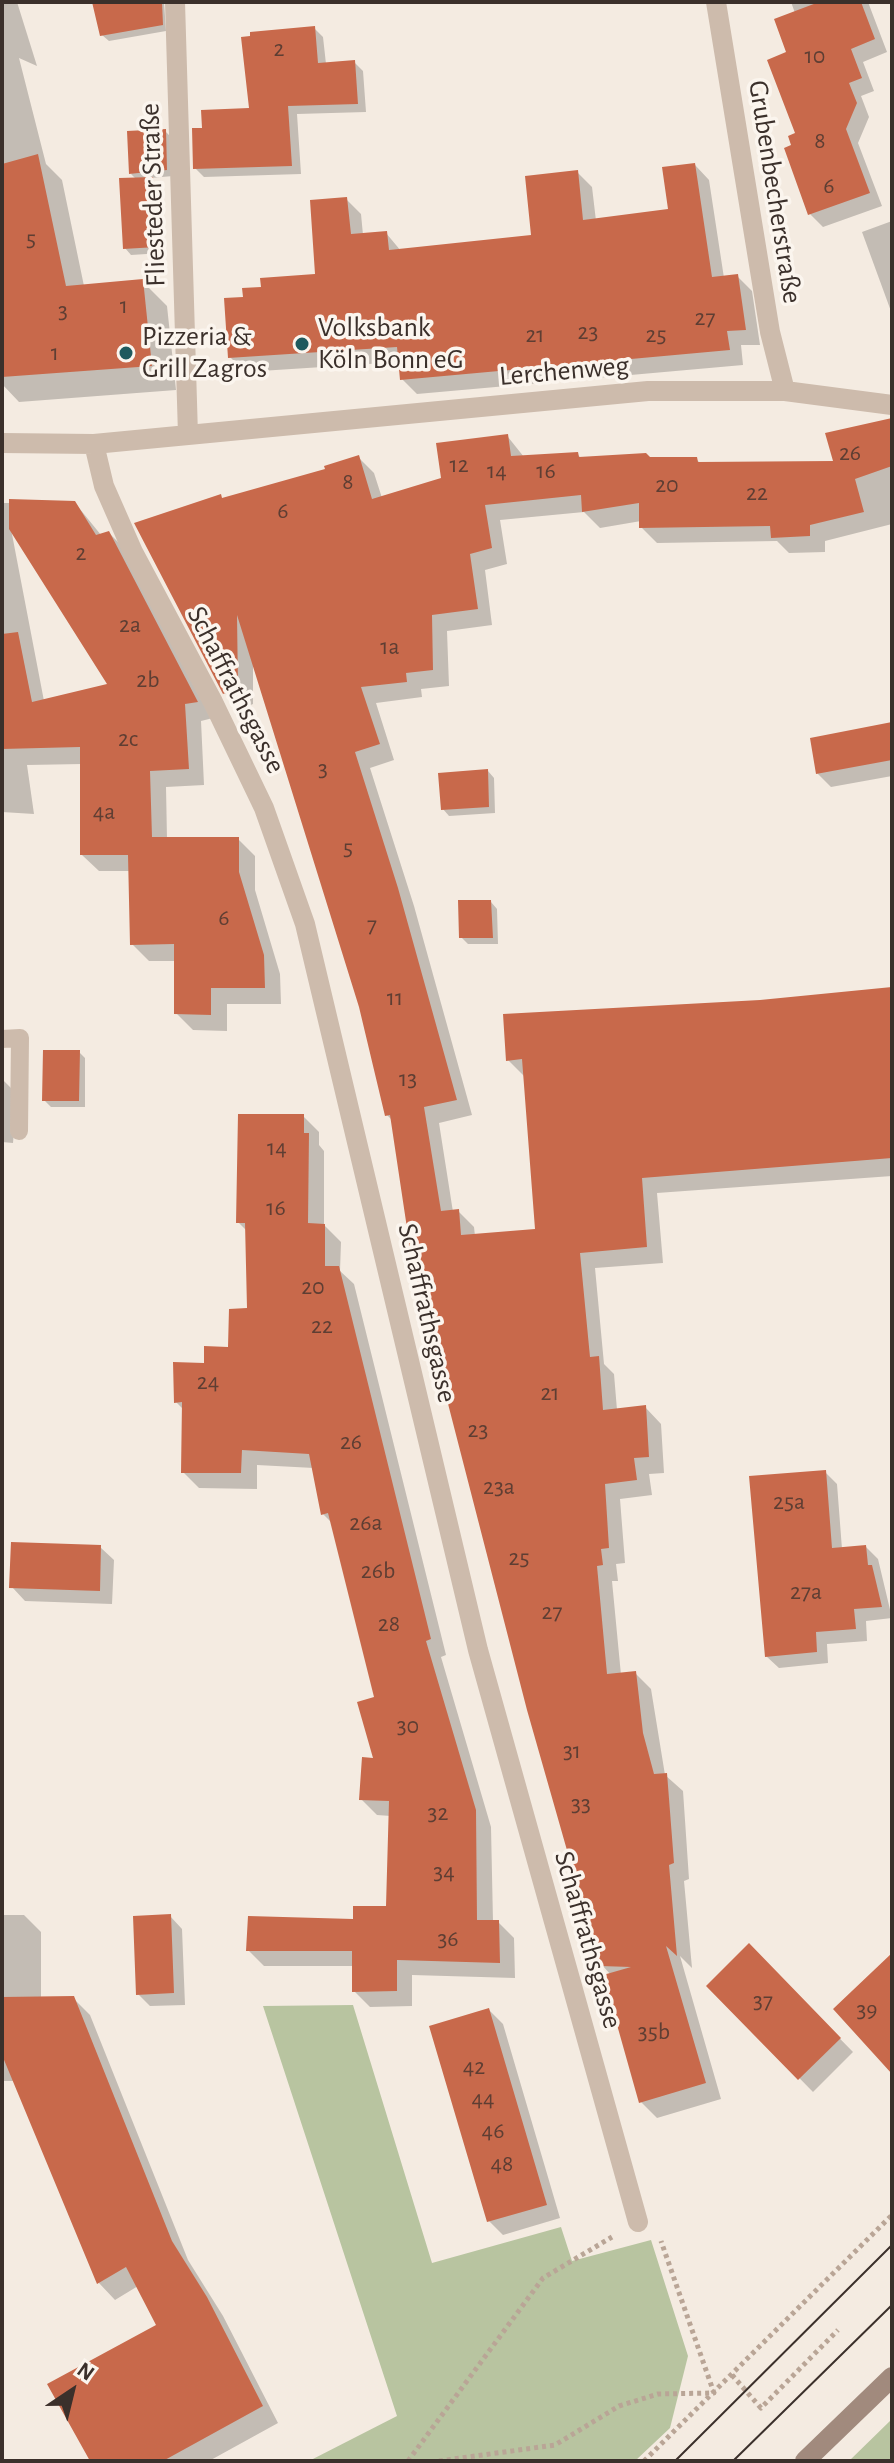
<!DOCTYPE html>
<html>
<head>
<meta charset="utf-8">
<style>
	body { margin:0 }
	#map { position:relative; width:894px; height:2463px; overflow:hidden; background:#f4ebe1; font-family:"Alegreya Sans",sans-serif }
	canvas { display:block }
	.frame { position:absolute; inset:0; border:4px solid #3b302b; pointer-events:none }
	.north { position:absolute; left:32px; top:2351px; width:80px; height:80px; -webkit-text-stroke:6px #fbf5ee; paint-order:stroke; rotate:35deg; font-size:22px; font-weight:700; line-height:32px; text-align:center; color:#3b302b }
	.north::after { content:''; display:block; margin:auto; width:28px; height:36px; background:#3b302b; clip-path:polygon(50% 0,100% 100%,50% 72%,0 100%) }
</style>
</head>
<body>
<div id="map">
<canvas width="894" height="2463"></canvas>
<div class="frame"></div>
<div class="north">N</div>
</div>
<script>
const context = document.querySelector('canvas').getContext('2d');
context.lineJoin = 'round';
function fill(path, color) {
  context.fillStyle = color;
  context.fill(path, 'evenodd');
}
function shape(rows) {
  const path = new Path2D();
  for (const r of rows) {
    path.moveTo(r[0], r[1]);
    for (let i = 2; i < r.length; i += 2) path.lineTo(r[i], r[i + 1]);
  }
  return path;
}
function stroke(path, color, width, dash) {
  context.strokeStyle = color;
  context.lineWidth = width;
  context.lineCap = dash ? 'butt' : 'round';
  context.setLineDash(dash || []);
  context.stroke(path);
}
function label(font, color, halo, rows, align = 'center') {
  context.font = font + ' "Alegreya Sans",sans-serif';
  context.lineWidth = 7;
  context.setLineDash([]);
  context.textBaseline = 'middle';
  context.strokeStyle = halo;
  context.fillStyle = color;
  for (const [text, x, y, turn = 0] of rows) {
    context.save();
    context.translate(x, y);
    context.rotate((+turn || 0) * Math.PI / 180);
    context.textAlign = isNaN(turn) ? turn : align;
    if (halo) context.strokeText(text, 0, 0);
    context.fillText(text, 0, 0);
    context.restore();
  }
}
fill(shape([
	[353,2005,432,2263,561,2227,572,2261,651,2240,688,2356,670,2428,635,2461,309,2461,397,2416,263,2006],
	[892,2419,892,2461,849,2461]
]), '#b8c4a0');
fill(shape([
	[2,2,17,2,37,66,19,58,46,164,62,180,84,286,142,281,167,306,176,390,19,402,2,384],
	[94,2,164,2,166,31,109,41,102,35],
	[791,2,868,2,887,52,863,62,874,91,861,96,869,117,858,143,882,206,823,227,810,214,794,146,798,135,789,54,795,13],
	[314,28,323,37,326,64,354,62,363,71,366,112,297,114,301,174,204,177,195,168,204,129,251,109],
	[165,131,172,138,173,176,151,178,159,186,162,253,131,255,125,248,137,180,131,174],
	[695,165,709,180,724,278,737,276,752,291,760,345,741,345,743,365,417,394,402,379,400,362,245,372,230,357,245,299,263,288,317,276,346,199,361,214,363,235,386,233,401,251,533,237,577,172,592,187,596,221,671,211],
	[892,221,892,314,862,232],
	[892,426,892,524,825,541,825,552,789,553,777,541,657,543,641,527,641,521,600,528,584,512,500,520,507,564,485,570,492,625,447,631,449,686,421,689,422,697,376,703,394,760,370,768,414,906,472,1115,439,1123,453,1212,458,1211,474,1227,475,1236,537,1230,524,1076,508,1060,760,1002,892,989,892,1176,657,1193,663,1263,595,1268,604,1364,614,1374,617,1410,645,1407,661,1424,664,1473,649,1474,652,1495,620,1499,625,1563,616,1564,618,1581,612,1581,621,1675,635,1673,651,1689,665,1775,683,1791,689,1879,684,1881,692,1968,680,1956,721,2099,657,2118,641,2102,611,1975,602,1965,446,1381,434,1369,429,1316,420,1307,393,1121,387,1115,361,1006,253,661,253,704,241,709,225,693,224,500,328,470,358,457,374,473,382,498,443,480,508,437,524,457,577,454,582,459,696,459,701,464,835,463],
	[2,503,75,503,101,535,109,533,126,550,213,718,201,721,204,785,166,787,167,839,238,839,255,856,255,890,280,974,281,1004,227,1004,227,1031,193,1030,176,1013,176,961,149,961,132,944,131,871,99,871,82,855,82,764,27,765,34,814,2,812],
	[11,529,111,685,44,701],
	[892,725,892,776,831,787,817,773],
	[488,771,494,778,495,813,449,816,443,809],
	[491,902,497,909,498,944,468,944,461,937],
	[79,1052,85,1058,85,1107,51,1107,44,1100],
	[2,1079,17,1094,13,1143,2,1142],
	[303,1116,319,1132,319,1145,324,1151,324,1225,341,1242,340,1271,354,1284,446,1655,441,1657,491,1827,493,1922,498,1922,514,1938,515,1978,412,1975,412,2006,370,2007,354,1991,354,1966,264,1966,248,1950,355,1921,387,1908,391,1816,377,1815,361,1799,376,1760,376,1699,333,1524,323,1514,314,1468,257,1465,257,1489,199,1488,183,1472,183,1409,176,1402,206,1365,230,1349,249,1310,247,1231,238,1222],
	[825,1472,837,1484,842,1549,866,1547,878,1559,892,1618,866,1621,867,1641,827,1644,828,1663,779,1668,766,1656],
	[100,1547,114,1560,112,1604,25,1601,12,1587],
	[2,1915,24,1915,41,1932,41,1998,73,1998,90,2015,188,2260,223,2316,278,2423,209,2461,92,2461,158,2326,138,2286,115,2300,99,2283,15,2081,2,2081],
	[170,1916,182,1929,185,2005,150,2006,138,1994],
	[749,1946,853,2052,813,2092,709,1986],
	[489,2010,503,2024,560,2218,503,2235,489,2221]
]), '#0003');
fill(shape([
	[92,2,162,2,163,25,100,36],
	[819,2,861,2,875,39,851,49,862,78,849,83,857,103,846,129,870,193,808,215,784,148,791,145,788,136,795,133,767,60,786,52,774,19],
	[315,26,318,63,355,60,358,104,288,106,292,166,193,169,192,128,202,128,201,110,249,108,241,37,250,36,250,32],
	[166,129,167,170,129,174,127,131],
	[38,154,66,286,143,279,152,366,2,377,2,164],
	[695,163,712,277,738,274,746,330,727,331,730,350,400,380,397,347,228,358,224,298,243,297,242,288,261,287,260,278,315,274,310,200,347,197,351,234,387,231,389,250,531,235,525,176,578,170,583,220,668,209,662,167],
	[153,177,157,247,123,249,119,178],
	[892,418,892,466,855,479,864,512,810,525,810,536,771,538,770,526,639,528,639,503,582,512,581,495,485,505,492,548,470,554,478,609,432,615,433,670,406,673,407,682,361,687,380,744,355,752,398,888,457,1100,424,1107,441,1211,459,1209,461,1235,535,1229,522,1059,506,1061,503,1014,760,1000,892,987,892,1158,642,1178,647,1247,580,1253,590,1357,599,1356,603,1410,646,1405,649,1457,634,1458,637,1480,605,1484,609,1548,601,1549,603,1565,597,1566,607,1674,636,1671,643,1733,654,1774,667,1773,674,1863,669,1865,677,1956,666,1946,706,2083,639,2103,603,1975,631,1967,600,1966,527,1710,446,1396,443,1369,432,1369,426,1307,419,1308,390,1115,385,1116,359,1007,237,615,238,688,223,694,134,523,221,494,222,498,325,469,324,466,359,455,372,499,441,478,436,443,508,434,511,456,578,452,579,457,646,453,650,457,697,457,698,462,833,461,825,433],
	[9,499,75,501,96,535,109,531,198,702,185,704,189,769,150,771,152,837,239,837,239,872,264,955,265,988,211,988,211,1015,174,1014,174,944,130,945,128,855,80,855,80,747,2,749,2,634,18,632,32,702,107,684,9,529],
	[892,722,892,760,816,774,810,738],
	[488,769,489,807,441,810,438,773],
	[458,900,491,900,493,938,459,938],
	[43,1050,80,1050,79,1101,42,1101],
	[238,1114,304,1114,304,1133,309,1133,308,1223,325,1224,325,1266,339,1266,431,1639,426,1641,476,1810,477,1920,499,1920,500,1963,397,1960,397,1991,352,1992,352,1951,246,1951,248,1916,353,1919,353,1906,386,1906,389,1801,359,1800,362,1757,373,1758,357,1702,374,1697,328,1513,321,1515,309,1454,242,1450,241,1473,181,1473,182,1402,174,1403,173,1362,204,1363,204,1346,228,1347,229,1309,247,1308,245,1223,236,1223],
	[826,1470,832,1548,866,1545,868,1565,872,1565,882,1607,854,1609,856,1629,816,1632,817,1652,765,1657,749,1476],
	[11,1542,101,1545,100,1591,9,1588],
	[171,1914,174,1993,136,1995,133,1916],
	[749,1943,841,2038,798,2080,706,1986],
	[892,1953,892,2074,833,2009],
	[74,1996,172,2241,207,2297,263,2406,163,2461,90,2461,47,2384,156,2325,126,2267,97,2284,2,2055,2,1997],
	[489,2008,547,2205,487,2222,429,2026]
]), '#c8694b');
stroke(shape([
	[732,2375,761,2408,838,2330],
	[408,2461,543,2278,612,2237],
	[439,2461,555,2445,619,2406,658,2394,714,2393,661,2241],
	[644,2461,892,2215]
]), '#b9a596', 5, [4, 4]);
stroke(shape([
	[2,1039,20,1038,19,1131]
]), '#cdbbac', 18);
stroke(shape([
	[175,2,188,435],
	[716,2,770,332,785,391],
	[2,443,94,444,648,391,785,391,892,405],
	[94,444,104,486,133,552,213,702,264,808,305,924,478,1650,638,2222]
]), '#cdbbac', 20);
stroke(shape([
	[805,2461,892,2377]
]), '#a18a7d', 20);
stroke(shape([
	[675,2461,892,2245],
	[733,2461,892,2305]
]), '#3b302b', 2);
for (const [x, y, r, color] of [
	[302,344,8,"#1f5a5e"],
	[126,353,8,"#1f5a5e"]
]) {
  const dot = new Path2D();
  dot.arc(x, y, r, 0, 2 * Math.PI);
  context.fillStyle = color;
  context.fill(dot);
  stroke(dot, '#fbf5ee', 3);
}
label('24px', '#5e3e33', null, [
	["2",279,49],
	["10",815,56],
	["8",820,141],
	["6",829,186],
	["5",31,239],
	["1",124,306],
	["3",63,311],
	["27",705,318],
	["23",588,332],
	["21",535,335],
	["25",656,335],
	["1",55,353],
	["26",850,453],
	["12",459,465],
	["14",497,471],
	["16",546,471],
	["8",348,482],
	["20",667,485],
	["22",757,493],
	["6",283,511],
	["2",81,553],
	["2a",130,625],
	["1a",390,647],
	["2b",148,680],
	["2c",128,739],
	["3",323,769],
	["4a",104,812],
	["5",348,848],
	["6",224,918],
	["7",372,925],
	["11",395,998],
	["13",408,1079],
	["14",277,1148],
	["16",276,1208],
	["20",313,1287],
	["22",322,1326],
	["24",208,1382],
	["21",550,1393],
	["23",478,1430],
	["26",351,1442],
	["23a",499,1487],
	["25a",789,1502],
	["26a",366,1523],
	["25",519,1558],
	["26b",378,1571],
	["27a",806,1592],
	["27",552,1612],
	["28",389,1624],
	["30",408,1726],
	["31",572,1751],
	["33",581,1804],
	["32",438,1813],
	["34",444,1872],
	["36",448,1939],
	["37",763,2001],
	["39",867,2010],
	["35b",654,2032],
	["42",474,2067],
	["44",483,2099],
	["46",493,2131],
	["48",502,2164]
]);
label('28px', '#3b302b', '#fbf5ee', [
	["Grubenbecherstraße",775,192,81],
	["Fliesteder Straße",153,195,-92],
	["Lerchenweg",564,371,-5],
	["Schaffrathsgasse",236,690,63],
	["Schaffrathsgasse",427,1313,77],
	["Schaffrathsgasse",588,1940,74]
]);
label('28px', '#3b302b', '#fbf5ee', [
	["Volksbank",318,328],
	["Köln Bonn eG",318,360],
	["Pizzeria &",142,337],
	["Grill Zagros",142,369]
], 'left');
</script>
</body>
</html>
